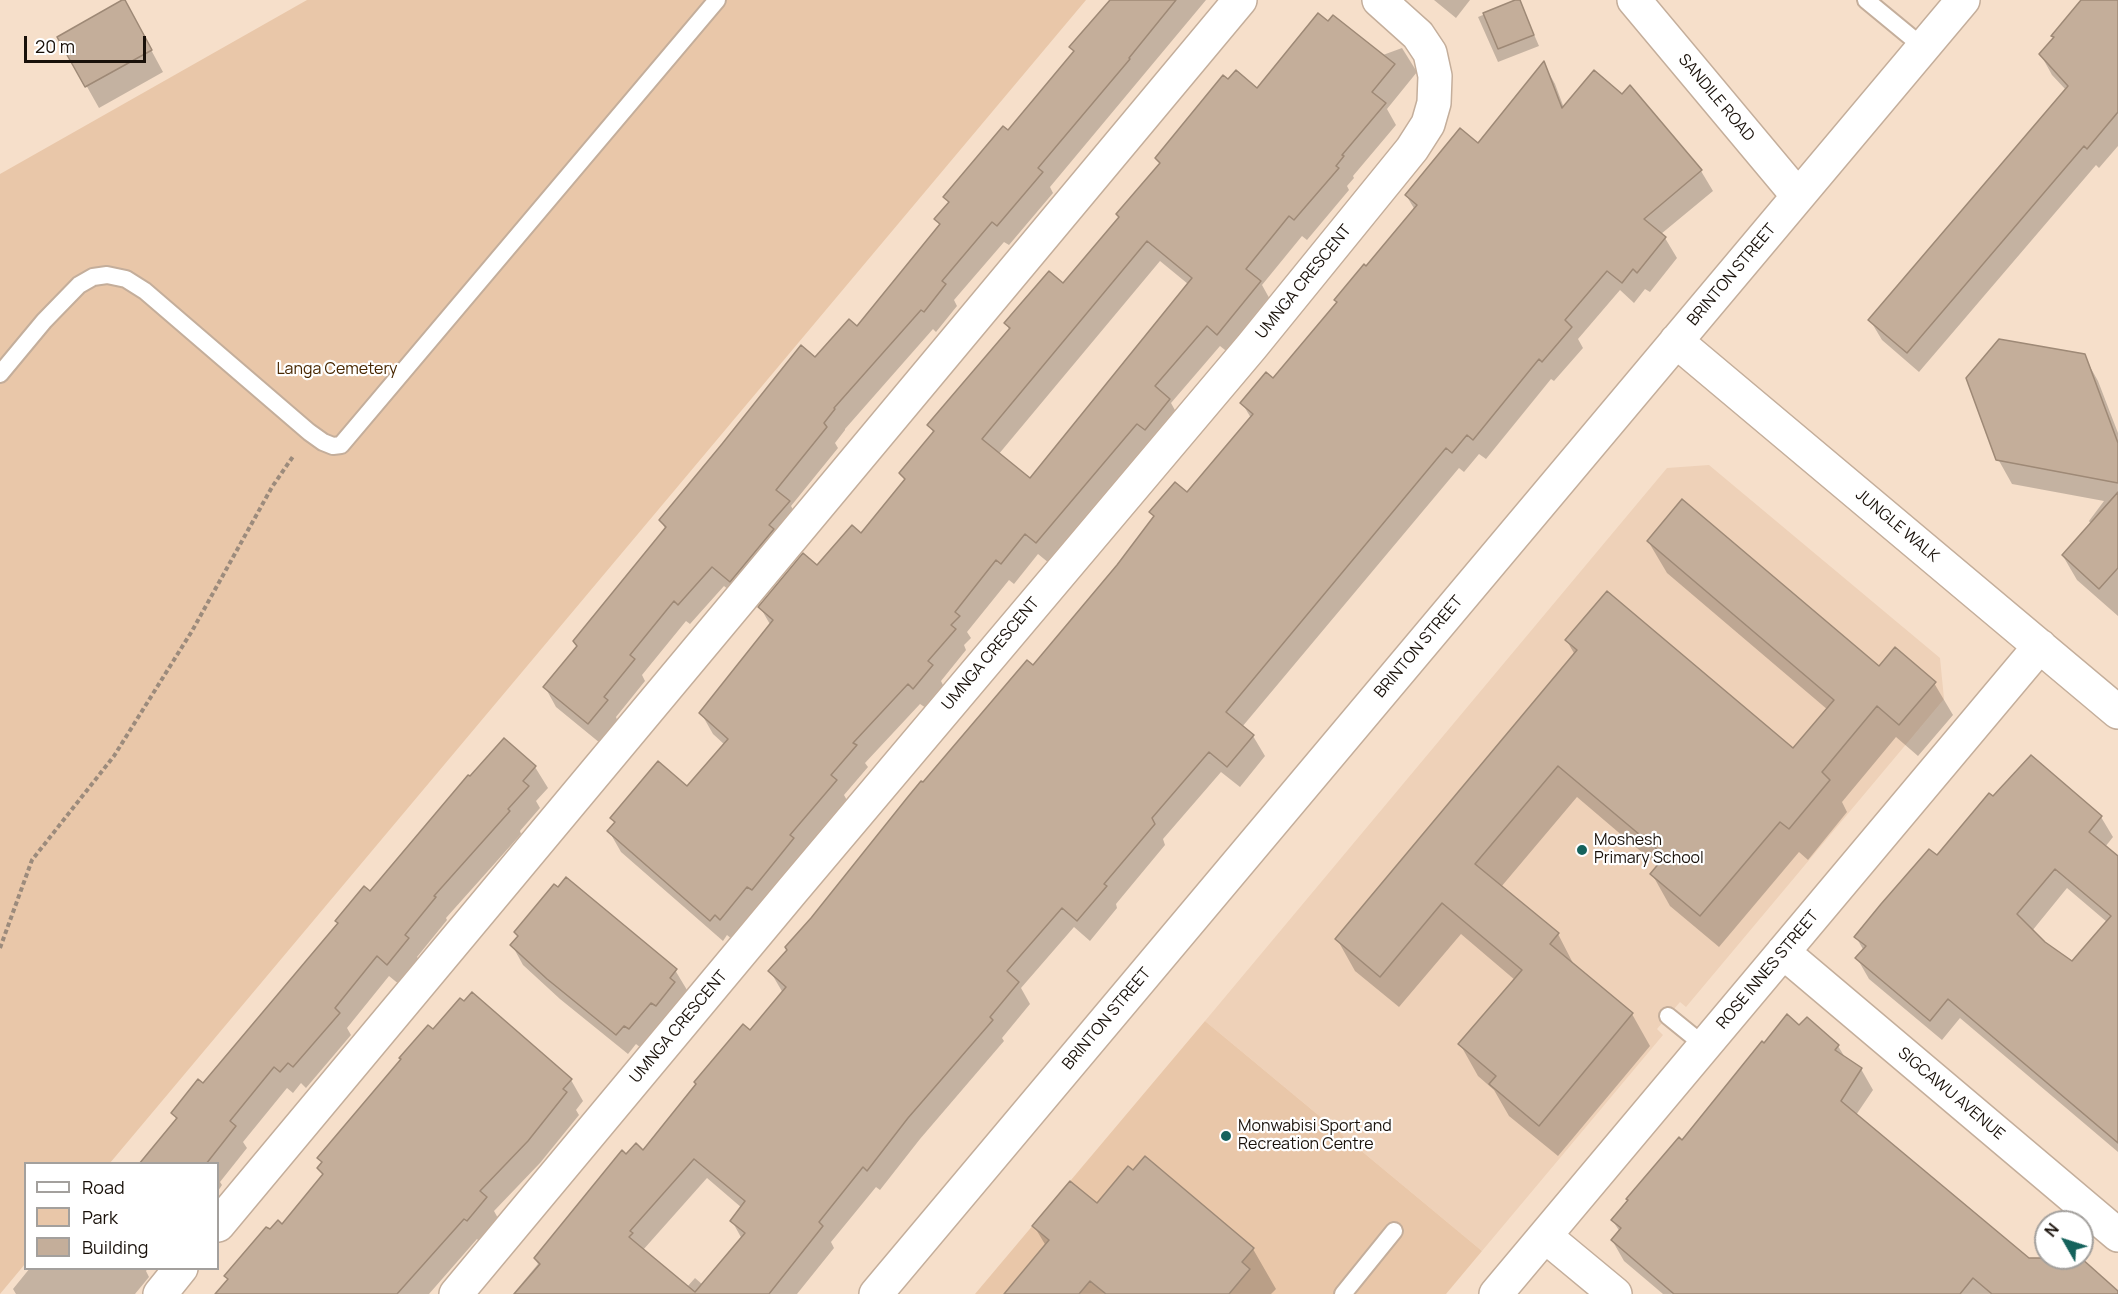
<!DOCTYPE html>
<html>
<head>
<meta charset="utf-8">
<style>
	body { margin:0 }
	#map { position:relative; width:2118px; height:1294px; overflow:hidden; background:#f6dfca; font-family:Manrope,sans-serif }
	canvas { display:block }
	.legend { position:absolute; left:24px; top:1162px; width:195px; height:108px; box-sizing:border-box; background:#fff; border:2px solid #a3a09d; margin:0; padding:8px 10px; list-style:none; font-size:18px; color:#19110a }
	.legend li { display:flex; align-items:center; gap:12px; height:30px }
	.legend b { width:30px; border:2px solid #a3a09d }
	.north { position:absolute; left:2034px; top:1210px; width:60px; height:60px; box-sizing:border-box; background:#fff; border:2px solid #a3a09d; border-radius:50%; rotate:309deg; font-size:16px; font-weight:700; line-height:24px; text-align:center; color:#19110a }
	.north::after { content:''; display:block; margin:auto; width:21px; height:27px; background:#15625c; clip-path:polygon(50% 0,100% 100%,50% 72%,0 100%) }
	.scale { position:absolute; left:24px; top:36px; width:122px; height:27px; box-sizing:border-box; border:3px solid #19110a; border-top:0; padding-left:8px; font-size:18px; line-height:21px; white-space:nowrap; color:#19110a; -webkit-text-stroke:4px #fff; paint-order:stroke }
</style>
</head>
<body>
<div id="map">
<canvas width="2118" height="1294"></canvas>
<ul class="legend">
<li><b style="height:8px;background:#fff"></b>Road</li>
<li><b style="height:16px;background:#e9c7a9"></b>Park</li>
<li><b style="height:16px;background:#c4ae9a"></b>Building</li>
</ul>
<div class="north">N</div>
<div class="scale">20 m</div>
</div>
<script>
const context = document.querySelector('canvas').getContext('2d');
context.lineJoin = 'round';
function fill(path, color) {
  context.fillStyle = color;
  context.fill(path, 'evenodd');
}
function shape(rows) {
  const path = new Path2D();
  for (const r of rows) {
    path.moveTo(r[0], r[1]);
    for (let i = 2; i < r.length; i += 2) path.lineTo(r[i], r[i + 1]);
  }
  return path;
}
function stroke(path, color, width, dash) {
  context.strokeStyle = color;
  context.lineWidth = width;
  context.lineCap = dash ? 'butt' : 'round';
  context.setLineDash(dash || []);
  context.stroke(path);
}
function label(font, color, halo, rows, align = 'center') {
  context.font = font + ' Manrope,sans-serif';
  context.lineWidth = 4.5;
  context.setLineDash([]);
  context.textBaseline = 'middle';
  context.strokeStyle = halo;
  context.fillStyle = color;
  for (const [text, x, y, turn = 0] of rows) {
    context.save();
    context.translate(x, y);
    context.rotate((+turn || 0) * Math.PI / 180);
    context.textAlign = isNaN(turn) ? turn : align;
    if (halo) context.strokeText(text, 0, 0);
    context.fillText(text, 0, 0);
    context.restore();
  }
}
fill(shape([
	[1709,465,1940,658,1944,699,1686,1007,1680,1002,1668,1016,1657,1029,1663,1035,1482,1251,1205,1021,1667,468]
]), '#eed1b8');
fill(shape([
	[307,0,1086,0,110,1163,26,1164,25,1264,0,1294,0,174],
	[1205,1021,1482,1251,1446,1294,975,1294]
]), '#e9c7a9');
fill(shape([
	[1112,0,1206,0,1050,187,1053,193,1009,245,1004,242,954,300,957,306,936,332,933,329,845,429,845,430,835,443,838,448,791,506,800,522,742,601,724,586,690,624,686,621,642,675,645,681,616,717,618,722,600,743,556,707,545,687,577,647,574,642,666,530,660,520,815,359,858,329,940,226,936,219,949,204,945,197,1008,132,1074,53,1071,47],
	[1434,0,1470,0,1456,18],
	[1519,0,1539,46,1498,62,1478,17],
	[2083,0,2118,0,2118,146,2099,168,2096,165,1919,372,1882,340,1870,320,2066,90,2052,75,2041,55,2055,38,2053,36],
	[136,22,163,72,99,108,59,37],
	[1402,48,1417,72,1387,109,1396,125,1353,176,1354,178,1347,186,1349,190,1307,240,1302,236,1262,285,1272,303,1230,354,1220,346,1171,403,1181,421,1049,563,1038,554,1014,584,1009,580,967,632,971,638,964,645,966,650,941,681,944,687,926,708,920,704,865,763,868,767,844,795,848,802,733,940,727,935,723,941,621,852,609,831,615,825,612,818,688,788,725,745,713,734,701,713,771,626,760,607,861,535,905,481,901,473,934,434,929,425,1010,331,1006,324,1063,285,1120,218,1160,164,1157,159,1257,90,1383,55],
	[1160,261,1188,284,1030,480,998,455],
	[1544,64,1555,84,1564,108,1622,96,1630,88,1701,171,1713,191,1661,234,1665,238,1677,258,1650,292,1645,289,1634,303,1620,290,1578,339,1583,348,1554,381,1551,379,1486,459,1479,454,1464,472,1459,468,1242,727,1253,736,1265,756,1240,787,1221,772,1163,839,1165,845,1116,904,1117,908,1090,941,1074,927,1021,988,1030,1004,1002,1038,1004,1041,920,1139,880,1190,876,1187,831,1242,834,1248,797,1294,513,1294,538,1264,535,1259,626,1156,643,1152,783,993,770,971,923,785,1033,667,1118,566,1155,519,1151,512,1187,494,1251,418,1242,403,1273,380,1338,303,1336,300,1366,268,1415,210,1406,195,1478,145],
	[707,1178,742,1208,732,1221,742,1239,703,1285,695,1278,687,1287,643,1250],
	[2084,356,2098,381,2118,433,2118,616,2077,580,2063,556,2091,524,2089,521,2104,501,2012,484,1998,459],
	[1648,541,1879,668,1934,683,1953,715,1918,756,1896,737,1842,802,1847,812,1808,860,1799,852,1719,947,1670,906,1652,874,1658,866,1577,797,1501,887,1558,934,1575,967,1632,1014,1650,1046,1558,1156,1509,1116,1494,1090,1478,1076,1460,1044,1515,980,1461,934,1399,1007,1355,971,1337,939,1575,655,1567,641,1793,750,1828,710,1667,573],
	[2031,757,2101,817,2113,837,2105,847,2118,858,2118,1152,1960,1018,1942,1040,1869,979,1857,958,1864,951,1856,937,1937,857],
	[2067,888,2107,922,2072,963,2044,943,2032,931],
	[535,767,548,788,536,801,540,808,520,831,521,834,446,918,447,920,417,957,420,961,400,985,389,976,347,1028,351,1035,306,1088,301,1083,293,1093,287,1088,243,1142,247,1148,220,1182,222,1185,218,1191,218,1164,141,1164,177,1121,173,1113,203,1085,370,893],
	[516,932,675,970,687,990,682,996,686,1003,641,1048,636,1044,628,1054,560,999,523,965,512,945,519,937],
	[1800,1028,1838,1046,1846,1059,1861,1069,1873,1090,1856,1115,2041,1270,2050,1258,2075,1258,2114,1294,1663,1294,1624,1261,1612,1240,1620,1232,1613,1221,1683,1142,1764,1045],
	[433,1032,571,1080,583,1101,576,1110,579,1115,540,1163,494,1211,499,1220,480,1242,477,1239,429,1294,222,1294,228,1281,226,1277,270,1232,282,1226,323,1176,319,1168,323,1164,319,1158],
	[1097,1205,1253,1249,1276,1289,1271,1294,1006,1294,1046,1246,1034,1226],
	[30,1268,148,1268,146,1271,149,1277,135,1294,16,1294,13,1289]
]), '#0003');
const building = shape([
	[122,0,125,0,152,50,85,87,57,37,122,0],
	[1110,0,1176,0,1129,58,1130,59,1038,168,1043,172,997,226,992,222,942,281,946,284,924,312,921,310,834,408,835,409,824,423,827,427,776,490,790,501,769,525,774,529,730,582,712,567,678,605,674,601,630,655,635,659,604,697,608,700,588,724,543,687,577,646,573,641,666,527,659,520,722,444,801,345,815,357,849,319,857,326,940,224,934,219,949,202,943,197,1003,126,1008,130,1074,51,1069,47,1110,0],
	[1515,0,1520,0,1534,35,1498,49,1483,13,1515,0],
	[2081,0,2118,0,2118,112,2087,149,2084,146,1907,353,1868,320,2068,86,2039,54,2054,37,2051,36,2081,0],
	[1318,13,1328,21,1333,15,1395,64,1372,92,1386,103,1342,155,1344,156,1336,166,1339,168,1294,220,1289,216,1246,269,1261,281,1217,335,1207,326,1155,386,1170,399,1145,430,1137,424,1136,425,1036,543,1025,534,1001,564,996,560,955,612,960,616,951,625,956,629,928,661,933,665,913,689,908,684,853,743,857,745,831,775,837,780,790,835,794,838,752,890,747,887,720,920,715,915,710,921,607,831,615,822,610,818,658,761,687,786,728,739,699,713,773,620,758,607,803,553,817,565,852,525,861,533,905,479,899,473,934,431,927,425,1010,328,1004,323,1049,271,1063,283,1119,217,1116,214,1160,163,1155,158,1223,75,1228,79,1236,70,1257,88,1318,13],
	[1147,241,1192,278,1030,478,982,439,1147,241],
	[1544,61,1562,108,1594,70,1622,94,1630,85,1702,170,1644,219,1666,237,1637,273,1633,269,1622,283,1607,271,1565,320,1572,327,1542,362,1539,359,1473,440,1467,435,1452,453,1446,448,1226,712,1254,735,1227,767,1209,752,1152,818,1155,824,1104,884,1107,886,1077,921,1062,908,1007,971,1019,982,990,1017,993,1020,908,1118,867,1171,863,1167,819,1222,823,1226,769,1294,514,1294,540,1264,534,1258,622,1150,626,1154,636,1143,643,1150,696,1084,694,1082,743,1024,750,1030,786,987,768,971,787,950,785,947,811,918,907,798,921,781,923,782,1027,660,1033,665,1117,565,1154,516,1149,512,1175,482,1187,492,1253,414,1240,403,1266,372,1273,378,1337,302,1334,300,1364,264,1366,266,1417,205,1405,195,1460,128,1478,143,1544,61],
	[694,1159,745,1201,730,1221,745,1233,695,1292,629,1237,633,1233,630,1231,694,1159],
	[1999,339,2085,354,2118,443,2118,483,1996,460,1966,378,1999,339],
	[2118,492,2118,568,2099,589,2062,555,2118,492],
	[1682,499,1879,666,1895,647,1936,682,1899,725,1877,706,1822,772,1830,780,1789,829,1780,822,1700,916,1650,874,1665,856,1558,766,1475,864,1559,933,1550,944,1633,1013,1539,1126,1489,1084,1496,1076,1458,1044,1522,970,1442,903,1380,977,1335,939,1577,650,1565,640,1607,591,1793,748,1834,700,1647,541,1682,499],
	[504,738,536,766,523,781,529,786,508,809,510,811,434,896,436,897,405,935,409,938,387,965,377,956,335,1008,340,1013,293,1067,288,1063,280,1072,274,1067,230,1121,236,1126,206,1164,139,1164,177,1118,171,1113,198,1079,203,1083,338,923,335,921,364,886,370,891,468,775,470,776,504,738],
	[2031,755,2102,816,2089,832,2118,856,2118,1143,1948,999,1930,1021,1855,958,1866,946,1854,937,1881,904,1929,849,1937,855,1989,793,1993,796,2031,755],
	[2055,869,2111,916,2072,961,2045,942,2017,914,2055,869],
	[566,877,677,969,670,978,675,982,656,1006,651,1003,629,1029,624,1026,616,1035,547,979,510,945,518,936,514,932,554,884,558,887,566,877],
	[472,992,572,1079,563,1089,567,1092,528,1141,480,1191,487,1197,467,1221,464,1219,397,1294,215,1294,228,1279,224,1276,266,1227,270,1229,278,1220,282,1224,323,1174,317,1168,322,1162,317,1158,401,1059,399,1058,428,1025,433,1029,460,998,464,1001,472,992],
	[1787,1014,1799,1025,1807,1017,1839,1045,1835,1050,1862,1068,1841,1101,2029,1258,2081,1258,2118,1291,2118,1294,1992,1294,1973,1278,1960,1294,1674,1294,1611,1240,1621,1228,1611,1220,1628,1200,1626,1199,1679,1137,1682,1140,1762,1041,1764,1043,1787,1014],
	[1145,1156,1254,1248,1242,1262,1250,1269,1229,1294,1106,1294,1090,1281,1079,1294,1004,1294,1049,1240,1032,1226,1070,1181,1097,1203,1128,1166,1133,1170,1145,1156]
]);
fill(building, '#c4ae9a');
stroke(building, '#9e8976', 1.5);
const service = shape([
	[1866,0,1923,47],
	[0,374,44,321,79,285,93,277,107,275,126,279,145,291,309,432,323,442,333,446,341,445,717,0],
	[1668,1016,1705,1046],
	[1343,1294,1394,1231]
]);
const minor = shape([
	[1634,0,1798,196],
	[1676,341,2118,712],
	[1783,952,2118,1235],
	[218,1225,1240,0],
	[1545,1236,1615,1294],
	[160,1294,181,1268],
	[456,1294,792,891,1252,346,1412,149,1428,124,1434,103,1435,76,1430,53,1418,35,1379,0],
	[876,1294,1963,0],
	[1496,1294,2040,646]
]);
stroke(service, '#c4ae9b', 20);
stroke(minor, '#c4ae9b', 36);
stroke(shape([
	[0,948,32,860,114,756,192,631,272,487,294,455]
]), '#9c8b7c', 4, [4.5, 3]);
stroke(service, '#fff', 16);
stroke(minor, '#fff', 33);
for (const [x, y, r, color] of [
	[1582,850,6,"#15625c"],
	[1226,1136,6,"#15625c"]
]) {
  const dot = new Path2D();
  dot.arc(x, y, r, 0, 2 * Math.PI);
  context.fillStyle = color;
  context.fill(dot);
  stroke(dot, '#fff', 2);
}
label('16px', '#19110a', '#fff', [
	["SANDILE ROAD",1716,98,50],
	["BRINTON STREET",1732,275,-50],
	["UMNGA CRESCENT",1304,282,-51],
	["JUNGLE WALK",1897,526,40],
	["BRINTON STREET",1419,647,-50],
	["UMNGA CRESCENT",991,654,-50],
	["ROSE INNES STREET",1768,970,-50],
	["BRINTON STREET",1107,1019,-50],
	["UMNGA CRESCENT",679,1027,-50],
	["SIGCAWU AVENUE",1951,1094,40]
]);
label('16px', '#482701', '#fff', [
	["Langa Cemetery",337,370]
]);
label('16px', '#19110a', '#fff', [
	["Moshesh",1594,841],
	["Primary School",1594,859],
	["Monwabisi Sport and",1238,1127],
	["Recreation Centre",1238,1145]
], 'left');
</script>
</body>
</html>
